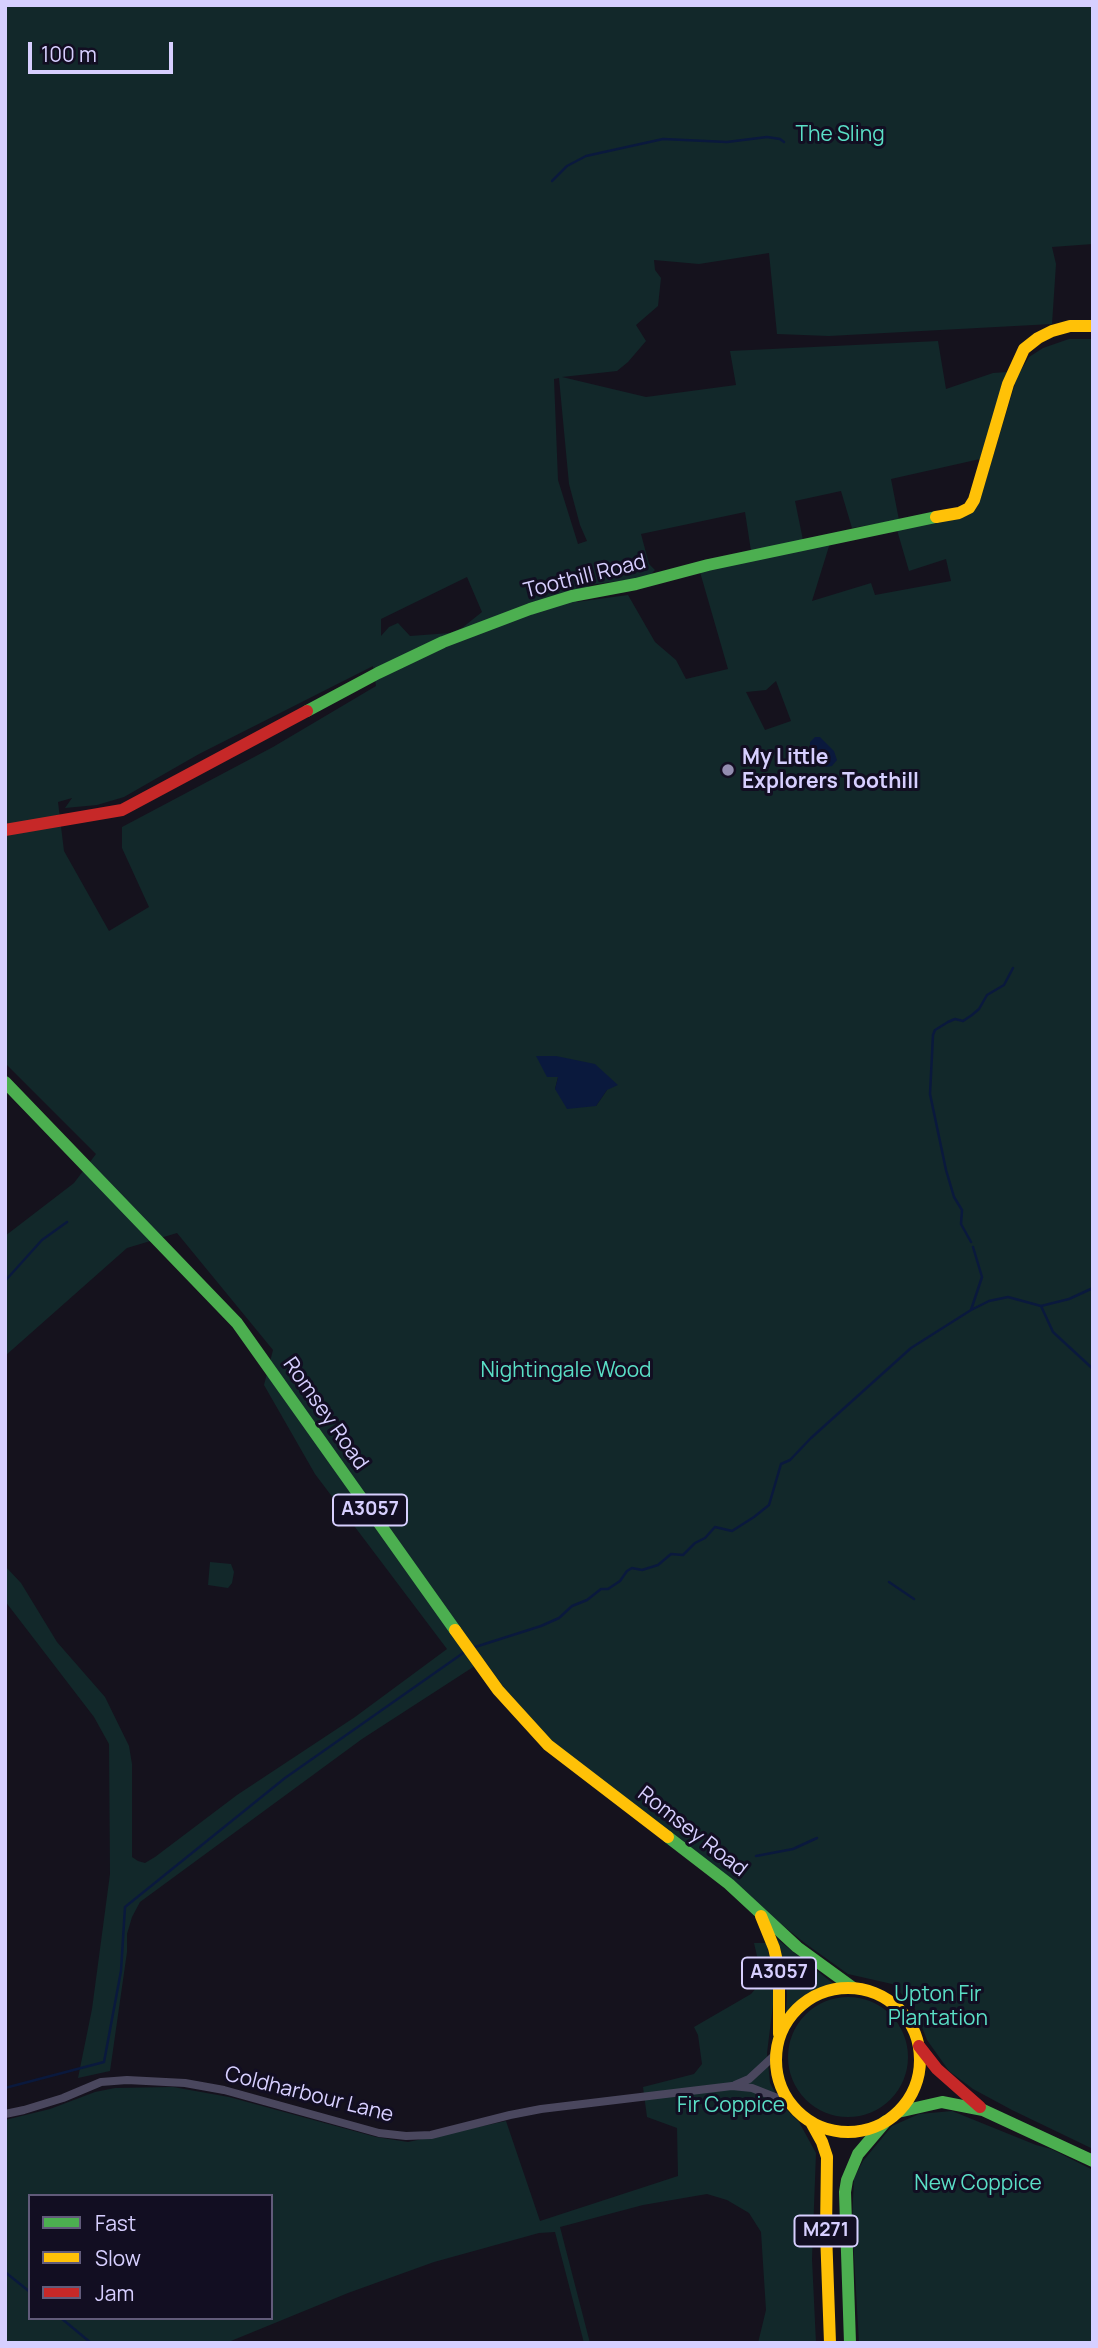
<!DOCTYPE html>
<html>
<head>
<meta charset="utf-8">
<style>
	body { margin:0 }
	#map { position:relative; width:1098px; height:2348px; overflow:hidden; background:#15121d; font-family:Manrope,sans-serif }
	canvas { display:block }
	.frame { position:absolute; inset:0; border:7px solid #d7cfff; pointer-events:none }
	.legend { position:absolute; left:28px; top:2194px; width:245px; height:126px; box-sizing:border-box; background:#120e22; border:2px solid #615b7a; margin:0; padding:9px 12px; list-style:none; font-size:21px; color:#d7cfff }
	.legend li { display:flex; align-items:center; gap:14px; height:35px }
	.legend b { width:35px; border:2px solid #615b7a }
	.scale { position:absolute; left:28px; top:42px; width:145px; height:32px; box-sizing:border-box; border:4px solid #d7cfff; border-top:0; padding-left:9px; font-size:21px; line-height:24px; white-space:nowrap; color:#d7cfff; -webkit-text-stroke:5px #120e22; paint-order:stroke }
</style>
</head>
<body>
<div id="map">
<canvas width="1098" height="2348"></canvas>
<div class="frame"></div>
<ul class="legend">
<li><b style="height:9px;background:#4caf50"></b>Fast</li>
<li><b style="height:9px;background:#ffc107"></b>Slow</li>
<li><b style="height:9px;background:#c62828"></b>Jam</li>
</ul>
<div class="scale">100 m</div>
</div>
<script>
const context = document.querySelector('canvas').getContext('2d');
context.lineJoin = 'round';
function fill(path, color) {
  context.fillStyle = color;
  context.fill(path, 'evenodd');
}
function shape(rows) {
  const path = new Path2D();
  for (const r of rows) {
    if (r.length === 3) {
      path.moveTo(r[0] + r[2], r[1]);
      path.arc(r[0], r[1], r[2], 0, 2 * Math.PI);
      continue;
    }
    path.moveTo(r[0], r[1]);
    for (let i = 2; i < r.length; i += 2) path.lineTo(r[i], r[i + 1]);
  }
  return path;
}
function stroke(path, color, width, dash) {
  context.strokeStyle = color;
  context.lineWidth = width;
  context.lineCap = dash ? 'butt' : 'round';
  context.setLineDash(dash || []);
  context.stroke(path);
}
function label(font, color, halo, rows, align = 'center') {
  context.font = font + ' Manrope,sans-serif';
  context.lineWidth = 6;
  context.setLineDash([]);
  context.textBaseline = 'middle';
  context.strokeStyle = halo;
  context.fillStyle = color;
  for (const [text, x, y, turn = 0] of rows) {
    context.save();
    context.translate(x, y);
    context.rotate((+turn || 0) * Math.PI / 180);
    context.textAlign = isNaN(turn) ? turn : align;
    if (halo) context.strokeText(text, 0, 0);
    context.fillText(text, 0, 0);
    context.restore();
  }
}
fill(shape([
	[5,5,1093,5,1093,244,1052,247,1056,264,1052,324,829,336,777,334,769,253,699,264,654,260,655,270,661,278,658,306,636,325,646,341,628,362,617,371,562,377,646,397,736,385,730,351,938,341,946,389,993,373,1007,372,980,459,891,479,899,520,852,528,841,491,795,501,803,540,751,551,745,512,641,534,649,564,655,570,648,577,589,585,576,602,628,595,655,642,676,660,686,679,728,669,700,572,830,543,812,601,871,583,875,595,951,581,946,559,909,571,897,530,961,517,985,483,1017,377,1029,357,1043,348,1069,339,1093,339,1093,2149,1012,2110,973,2089,949,2071,927,2040,914,2007,892,1984,848,1974,806,1944,553,1742,504,1688,484,1660,362,1739,140,1902,132,1917,127,1934,127,1952,110,2071,78,2078,92,2009,110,1874,109,1744,94,1717,5,1601,5,1566,21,1583,57,1642,105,1697,129,1746,132,1764,132,1857,138,1861,145,1863,155,1857,237,1795,355,1717,447,1649,315,1474,264,1385,273,1350,177,1233,127,1248,5,1356,5,1236,74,1183,96,1154,5,1063],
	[559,378,569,484,580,525,587,541,578,544,558,480,554,379],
	[467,577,482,612,462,628,450,633,410,636,398,623,389,627,381,636,381,619],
	[373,666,376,686,273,747,122,827,122,848,149,907,109,931,64,851,58,802,72,798,65,808,97,805,124,797,199,754],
	[776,681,791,721,765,730,746,692,766,690],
	[558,1077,607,1090,596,1106,555,1089],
	[210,1562,231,1564,234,1572,232,1583,228,1588,208,1585],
	[777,1939,835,1985,807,1994,786,2013,787,1994,784,1966],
	[754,1943,766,1943,773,1970,775,1989,767,2053,770,2083,782,2105,799,2122,816,2153,812,2259,816,2343,758,2343,766,2310,761,2232,749,2213,727,2200,707,2194,643,2205,560,2227,590,2343,584,2343,555,2232,539,2233,434,2262,348,2293,226,2343,5,2343,5,2120,50,2109,95,2092,115,2088,173,2087,229,2097,376,2137,408,2142,506,2121,540,2221,678,2176,677,2128,647,2117,643,2087,694,2074,702,2064,698,2035,694,2027,751,1994,758,1986,759,1965],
	[30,2196,271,2196,271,2318,30,2318],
	[848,2057,60],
	[952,2111,1036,2145,1051,2149,1093,2170,1093,2343,859,2343,852,2222,854,2178,863,2161,892,2126,919,2114]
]), '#12282a');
fill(shape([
	[815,737,820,737,834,751,837,760,832,766,826,767,817,762,810,753,810,742],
	[536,1056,556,1056,595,1064,618,1085,607,1090,596,1106,567,1109,555,1089,558,1077,547,1077]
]), '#0a193d');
stroke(shape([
	[552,181,567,166,586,156,663,139,727,142,767,137,780,139,784,142],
	[971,1242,961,1224,962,1210,954,1197,946,1170,930,1094,933,1035,935,1030,948,1022,955,1019,963,1021,972,1015,979,1009,987,995,1004,985,1013,968],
	[5,1281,42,1240,67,1222],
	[1041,1306,1053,1332,1093,1369],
	[971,1310,989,1301,1008,1297,1041,1306,1069,1299,1093,1288],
	[889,1582,914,1599],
	[472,1648,541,1626,559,1618,572,1606,587,1600,601,1589,608,1589,620,1581,627,1571,632,1568,642,1570,658,1565,671,1554,683,1555,695,1543,705,1538,715,1527,732,1531,754,1517,769,1505,781,1464,790,1460,811,1438,911,1348,971,1310,982,1277,973,1247],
	[756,1856,793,1849,817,1838],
	[5,2088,104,2062,121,1971,125,1907,285,1778,466,1651],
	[5,2272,30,2292],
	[61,2318,91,2343]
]), '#0a193d', 2.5);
stroke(shape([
	[735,2085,749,2079,776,2054],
	[5,2114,24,2110,63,2098,101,2082,127,2080,185,2083,224,2090,379,2133,406,2136,431,2135,510,2115,541,2109,732,2086,752,2088,790,2103]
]), '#4a475e', 8);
stroke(shape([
	[307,711,378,673,443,642,530,609,572,596,636,584,708,565,936,517],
	[5,1082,237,1323,455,1630],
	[668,1837,729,1884,797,1947,852,1987],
	[898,2112,942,2102,983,2110,1093,2161],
	[850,2343,845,2192,847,2180,858,2154,886,2121]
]), '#4caf50', 12);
stroke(shape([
	[936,517,959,513,969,508,974,500,1008,384,1024,349,1038,338,1052,331,1070,326,1093,326],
	[455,1630,498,1690,548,1745,668,1837],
	[761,1916,774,1948,779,1970,779,2034],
	[848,2060,72],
	[811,2122,822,2142,827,2157,826,2232,830,2343]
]), '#ffc107', 12);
stroke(shape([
	[5,830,122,810,307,711],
	[919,2046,937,2069,980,2107]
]), '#c62828', 12);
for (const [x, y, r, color] of [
	[728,770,7,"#938db0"]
]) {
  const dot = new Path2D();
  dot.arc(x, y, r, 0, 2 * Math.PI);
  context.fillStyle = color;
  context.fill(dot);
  stroke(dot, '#120e22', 2.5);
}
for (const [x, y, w] of [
	[370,1510,74],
	[779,1973,74],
	[826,2231,63]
]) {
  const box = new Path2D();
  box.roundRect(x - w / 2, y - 15.5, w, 31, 5);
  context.fillStyle = '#120e22';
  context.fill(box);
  stroke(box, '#d7cfff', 2);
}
label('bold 19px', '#d7cfff', null, [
	["A3057",370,1510],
	["A3057",779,1973],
	["M271",826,2231]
]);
label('21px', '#5adfc6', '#120e22', [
	["The Sling",840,135],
	["Nightingale Wood",566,1371],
	["Upton Fir",938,1995],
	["Plantation",938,2019],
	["Fir Coppice",731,2106],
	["New Coppice",978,2184]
]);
label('21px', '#d7cfff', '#120e22', [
	["Toothill Road",585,577,-14],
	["Romsey Road",325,1414,55],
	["Romsey Road",692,1832,38],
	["Coldharbour Lane",309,2095,14]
]);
label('bold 21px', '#d7cfff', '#120e22', [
	["My Little",742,758],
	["Explorers Toothill",742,782]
], 'left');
</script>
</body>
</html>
